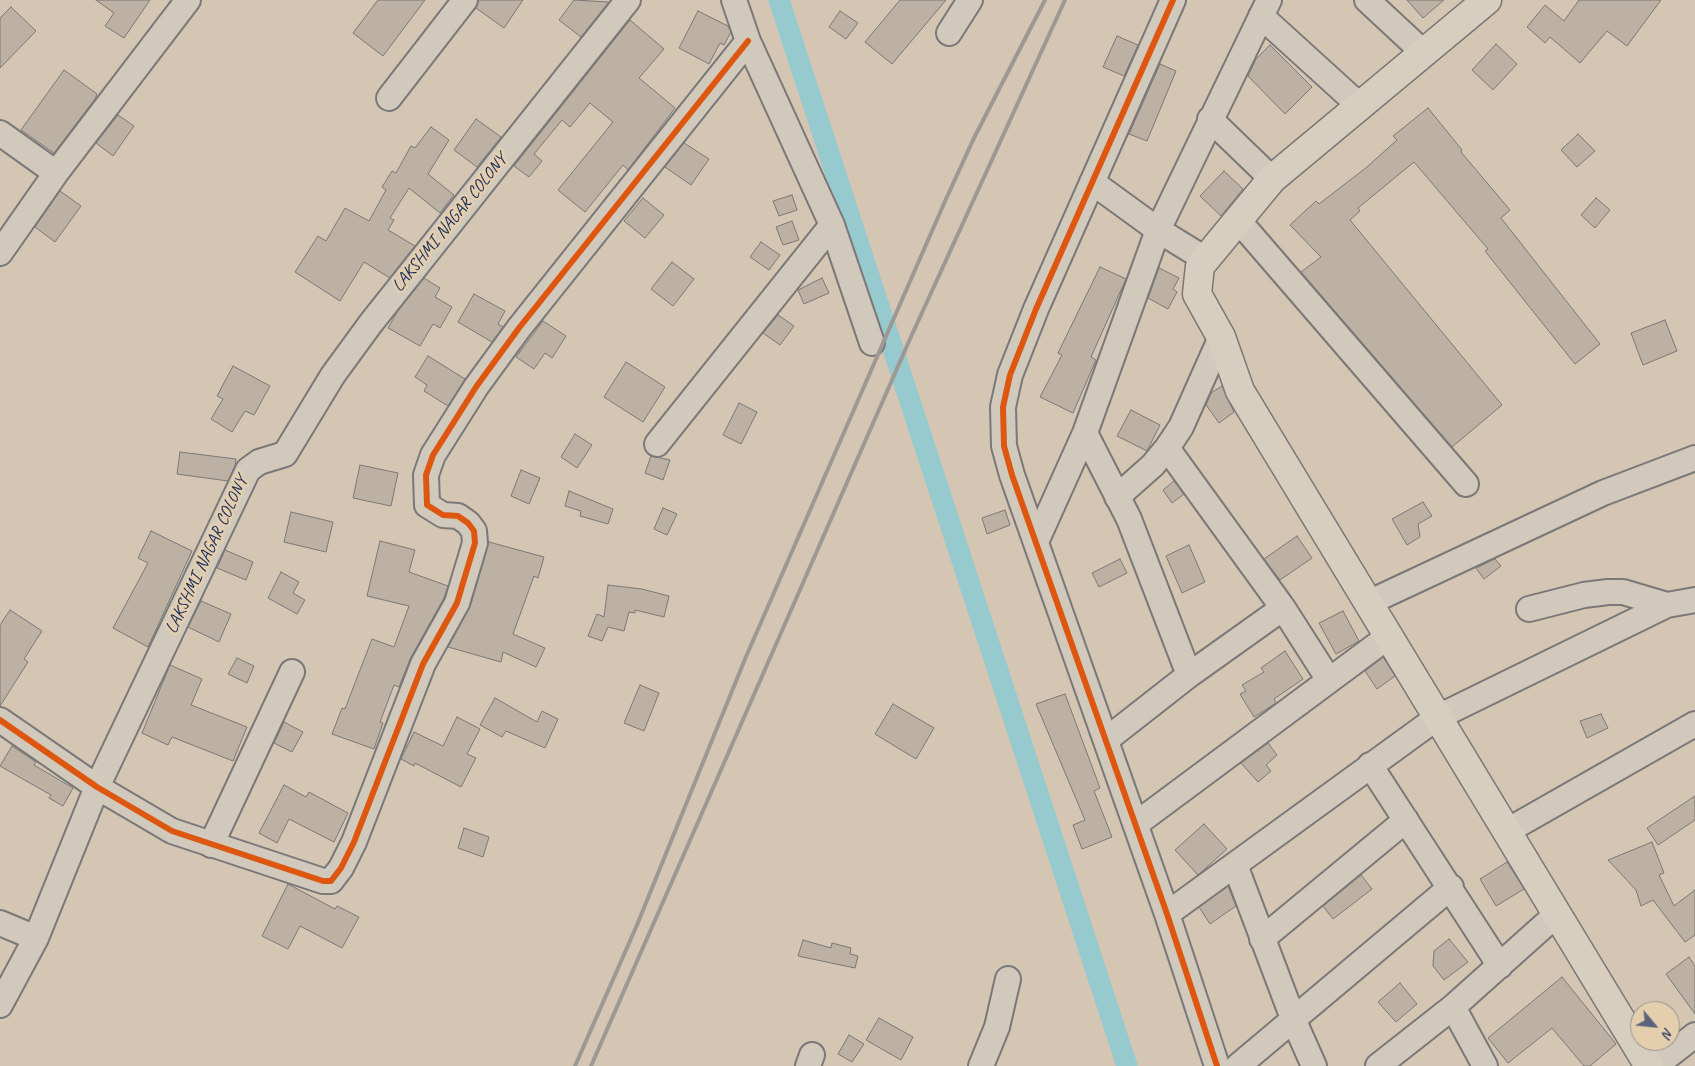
<!DOCTYPE html>
<html>
<head>
<meta charset="utf-8">
<style>
	body { margin:0 }
	#map { position:relative; width:1695px; height:1066px; overflow:hidden; background:#d4c6b2; font-family:Caveat,sans-serif }
	canvas { display:block }
	.north { position:absolute; left:1630px; top:1001px; width:50px; height:50px; box-sizing:border-box; background:#e4cead; border:1px solid #948e8d; border-radius:50%; rotate:118deg; font-size:14px; font-weight:700; line-height:20px; text-align:center; color:#1b2f5e }
	.north::after { content:''; display:block; margin:auto; width:18px; height:22px; background:#5c647b; clip-path:polygon(50% 0,100% 100%,50% 72%,0 100%) }
</style>
</head>
<body>
<div id="map">
<canvas width="1695" height="1066"></canvas>
<div class="north">N</div>
</div>
<script>
const context = document.querySelector('canvas').getContext('2d');
context.lineJoin = 'round';
function shape(rows) {
  const path = new Path2D();
  for (const r of rows) {
    path.moveTo(r[0], r[1]);
    for (let i = 2; i < r.length; i += 2) path.lineTo(r[i], r[i + 1]);
  }
  return path;
}
function stroke(path, color, width, dash) {
  context.strokeStyle = color;
  context.lineWidth = width;
  context.lineCap = dash ? 'butt' : 'round';
  context.setLineDash(dash || []);
  context.stroke(path);
}
function fill(path, color) {
  context.fillStyle = color;
  context.fill(path, 'evenodd');
}
function label(font, color, halo, rows, align = 'center') {
  context.font = font + ' Caveat,sans-serif';
  context.lineWidth = 5;
  context.setLineDash([]);
  context.textBaseline = 'middle';
  context.strokeStyle = halo;
  context.fillStyle = color;
  for (const [text, x, y, turn = 0] of rows) {
    context.save();
    context.translate(x, y);
    context.rotate((+turn || 0) * Math.PI / 180);
    context.textAlign = isNaN(turn) ? turn : align;
    if (halo) context.strokeText(text, 0, 0);
    context.fillText(text, 0, 0);
    context.restore();
  }
}
stroke(shape([
	[779,0,1127,1066]
]), '#97cacf', 21);
const building = shape([
	[96,0,150,0,124,38,105,26,114,13,96,0],
	[378,0,425,0,383,56,353,33,378,0],
	[478,0,523,0,504,28,476,8,478,0],
	[574,0,609,2,581,37,559,20,574,0],
	[900,0,946,0,892,64,865,42,900,0],
	[1407,0,1444,0,1423,18,1407,0],
	[1579,0,1661,0,1627,46,1607,31,1580,63,1550,37,1545,43,1527,27,1545,5,1564,21,1579,0],
	[11,7,36,31,0,68,0,18,11,7],
	[698,11,728,26,731,32,724,45,720,43,709,64,679,48,698,11],
	[840,11,858,23,846,39,829,27,840,11],
	[630,20,664,49,639,78,675,108,628,170,623,165,585,212,558,190,613,122,590,103,570,127,562,120,534,154,542,161,529,177,514,166,630,20],
	[1117,36,1138,45,1124,76,1103,67,1117,36],
	[1496,44,1517,64,1493,90,1472,70,1496,44],
	[1270,45,1312,87,1285,114,1248,76,1256,59,1270,45],
	[1160,64,1176,71,1147,141,1129,134,1160,64],
	[64,70,97,94,95,99,54,153,21,130,64,70],
	[1428,108,1462,150,1461,152,1510,210,1501,218,1600,344,1575,364,1485,251,1488,249,1414,162,1358,208,1360,211,1350,220,1502,405,1452,447,1301,272,1321,257,1290,225,1316,201,1319,204,1367,167,1397,140,1393,136,1428,108],
	[118,115,134,126,113,156,96,143,118,115],
	[476,119,501,137,477,167,454,150,476,119],
	[431,127,449,140,428,174,454,195,440,213,409,188,390,218,394,220,388,230,415,246,390,278,364,262,340,301,295,272,318,236,326,241,345,208,369,221,386,190,382,187,392,171,396,173,411,146,415,148,431,127],
	[1578,134,1595,151,1577,167,1561,150,1578,134],
	[684,143,709,159,691,185,665,167,684,143],
	[1224,171,1243,189,1221,216,1200,196,1224,171],
	[60,191,81,206,55,242,35,227,60,191],
	[792,195,797,210,779,216,773,201,792,195],
	[643,198,664,215,645,238,624,221,643,198],
	[1596,198,1610,210,1595,228,1581,215,1596,198],
	[792,221,799,240,783,245,776,227,792,221],
	[761,242,780,255,769,270,750,257,761,242],
	[672,262,694,279,673,306,651,289,672,262],
	[1100,267,1126,279,1091,357,1096,360,1073,413,1040,397,1062,355,1058,353,1100,267],
	[1159,268,1179,278,1173,289,1177,292,1168,309,1148,298,1159,268],
	[424,278,440,288,435,297,452,307,440,328,433,324,420,346,388,328,397,312,424,278],
	[822,278,829,293,804,304,798,290,822,278],
	[474,294,505,311,498,324,503,327,492,342,458,322,474,294],
	[778,315,794,326,780,345,763,333,778,315],
	[1665,320,1677,351,1643,365,1631,333,1665,320],
	[543,321,566,336,552,358,545,353,534,369,516,357,543,321],
	[428,356,465,379,448,406,424,391,427,385,415,377,428,356],
	[626,362,665,387,643,422,604,397,626,362],
	[233,366,270,386,254,415,245,411,232,432,211,419,223,399,217,396,233,366],
	[1222,386,1234,412,1219,423,1206,405,1211,393,1222,386],
	[739,403,757,412,741,444,723,435,739,403],
	[1131,410,1160,425,1147,451,1117,436,1131,410],
	[575,434,592,445,577,468,561,457,575,434],
	[180,452,236,459,235,466,228,481,177,474,180,452],
	[651,456,670,460,663,480,645,473,651,456],
	[360,465,398,473,391,506,353,498,360,465],
	[521,470,540,478,529,504,511,496,521,470],
	[1174,481,1184,494,1172,503,1163,490,1174,481],
	[569,491,613,509,608,524,580,516,581,511,565,506,569,491],
	[1423,502,1432,516,1418,524,1420,537,1407,545,1392,519,1423,502],
	[663,508,677,514,667,535,654,529,663,508],
	[1005,510,1010,525,987,534,982,518,1005,510],
	[291,512,333,522,326,552,284,542,291,512],
	[151,531,192,551,148,647,113,628,148,563,138,558,151,531],
	[1297,536,1312,558,1280,580,1264,559,1297,536],
	[380,541,415,550,409,572,448,586,444,598,411,657,399,687,394,685,380,722,383,723,374,749,332,734,342,708,345,709,372,639,394,647,409,606,367,596,380,541],
	[489,542,544,557,538,578,534,576,513,634,545,648,536,667,503,652,501,662,448,647,470,607,489,542],
	[1189,545,1205,582,1182,593,1166,556,1189,545],
	[225,550,253,562,246,580,217,568,225,550],
	[1120,559,1127,573,1099,587,1092,573,1120,559],
	[1495,559,1501,566,1484,579,1476,568,1495,559],
	[281,572,299,582,293,593,305,600,297,614,268,598,281,572],
	[608,585,642,589,669,596,664,617,635,610,635,613,629,612,624,631,608,627,602,641,588,636,597,614,604,617,608,585],
	[201,601,231,614,219,642,188,627,201,601],
	[10,610,42,631,24,659,28,662,0,706,0,625,10,610],
	[1343,611,1359,641,1336,654,1319,623,1343,611],
	[1285,651,1303,679,1274,699,1276,703,1254,717,1240,694,1246,691,1242,685,1264,672,1261,668,1285,651],
	[1383,657,1395,676,1377,689,1365,671,1383,657],
	[237,658,254,666,247,683,228,674,237,658],
	[170,665,202,679,191,705,247,727,233,761,172,737,168,745,142,733,170,665],
	[640,685,659,693,644,731,624,723,640,685],
	[1065,694,1100,788,1094,791,1112,837,1082,849,1073,825,1085,820,1036,704,1065,694],
	[495,698,537,722,542,711,558,719,545,748,506,731,502,737,480,725,495,698],
	[893,704,934,728,916,759,875,734,893,704],
	[1601,714,1608,728,1587,738,1580,721,1601,714],
	[457,717,480,729,467,754,476,758,461,787,415,763,414,766,401,759,414,732,443,746,457,717],
	[284,722,303,732,292,752,274,743,284,722],
	[1268,743,1277,755,1266,765,1271,771,1258,782,1241,763,1268,743],
	[12,746,36,762,34,765,73,788,63,806,49,798,51,795,0,766,12,746],
	[284,785,306,797,309,792,348,813,334,842,289,819,277,843,259,833,284,785],
	[1695,796,1695,820,1658,845,1647,828,1695,796],
	[1204,824,1227,849,1198,875,1175,850,1204,824],
	[464,828,489,837,483,857,458,848,464,828],
	[1652,842,1664,873,1659,875,1674,906,1695,890,1695,935,1685,942,1653,900,1641,906,1636,890,1608,860,1652,842],
	[1507,862,1524,889,1496,906,1480,879,1507,862],
	[1361,875,1372,889,1333,919,1323,906,1361,875],
	[288,884,335,909,337,906,359,917,342,948,300,926,288,949,262,936,288,884],
	[1228,886,1236,906,1210,924,1199,907,1228,886],
	[1449,939,1468,962,1444,980,1433,966,1434,951,1449,939],
	[803,940,831,948,832,943,851,948,850,954,858,956,855,968,798,956,803,940],
	[1689,957,1695,966,1695,1014,1666,974,1689,957],
	[1562,977,1616,1044,1590,1066,1584,1066,1552,1028,1508,1063,1488,1038,1562,977],
	[1400,983,1417,1004,1396,1022,1378,1002,1400,983],
	[879,1018,913,1037,901,1060,866,1040,879,1018],
	[849,1035,864,1044,852,1062,838,1054,849,1035]
]);
fill(building, '#bcb1a3');
stroke(building, '#7a7878', 1);
const minor = shape([
	[734,0,748,41,832,225,872,343],
	[1173,0,1036,309,1010,375,1003,407,1004,446,1012,475,1167,914,1217,1066],
	[1367,0,1424,53],
	[1261,16,1360,106],
	[949,33,970,0],
	[389,98,465,0],
	[1210,119,1272,179],
	[0,133,56,173],
	[1092,182,1158,230,1205,259],
	[1238,220,1466,484],
	[0,253,56,173,188,0],
	[1085,433,1129,519,1189,675],
	[657,444,832,225],
	[1167,448,1283,608,1329,680],
	[1117,497,1153,465,1167,448,1181,427,1221,337],
	[1036,542,1085,433,1158,230,1269,0],
	[1368,603,1603,493,1695,458],
	[1529,609,1584,595,1608,592,1623,592,1667,605],
	[0,720,97,787,172,831,323,881,331,881,341,868,354,842,423,664,457,603,475,543,474,531,468,523,458,516,443,515,427,505,426,475,433,455,476,387,519,328,748,41],
	[1106,740,1189,675,1283,608],
	[1370,765,1500,966],
	[1136,824,1389,636],
	[1507,831,1695,724],
	[211,845,292,672],
	[1235,865,1294,1021,1314,1066],
	[1167,914,1438,717,1667,605,1695,600],
	[0,923,36,938],
	[1262,939,1406,820],
	[0,1005,36,938,97,787,248,470,259,462,285,454,333,375,371,323,628,0],
	[1453,1007,1485,1066],
	[808,1066,812,1055],
	[981,1066,997,1027,1008,979],
	[1238,1066,1451,887],
	[1378,1066,1453,1007,1557,914],
	[1655,1066,1695,1035]
]);
const highway = shape([
	[1487,0,1272,179,1200,266,1197,294,1221,337,1240,391,1649,1066]
]);
stroke(minor, '#7a7878', 28);
stroke(highway, '#7a7878', 31);
stroke(minor, '#d2c9bd', 24);
stroke(highway, '#d8cec0', 28);
stroke(shape([
	[575,1066,637,925,745,659,946,199,974,138,1045,0],
	[591,1066,910,339,1065,0]
]), '#9c9894', 4);
stroke(shape([
	[1173,0,1036,309,1010,375,1003,407,1004,446,1012,475,1167,914,1217,1066],
	[0,720,97,787,172,831,323,881,331,881,341,868,354,842,423,664,457,603,475,543,474,531,468,523,458,516,443,515,427,505,426,475,433,455,476,387,519,328,748,41]
]), '#de5710', 6);
label('18px', '#1b2f5e', '#e4cead', [
	["LAKSHMI NAGAR COLONY",450,223,-51],
	["LAKSHMI NAGAR COLONY",207,555,-65]
]);
</script>
</body>
</html>
